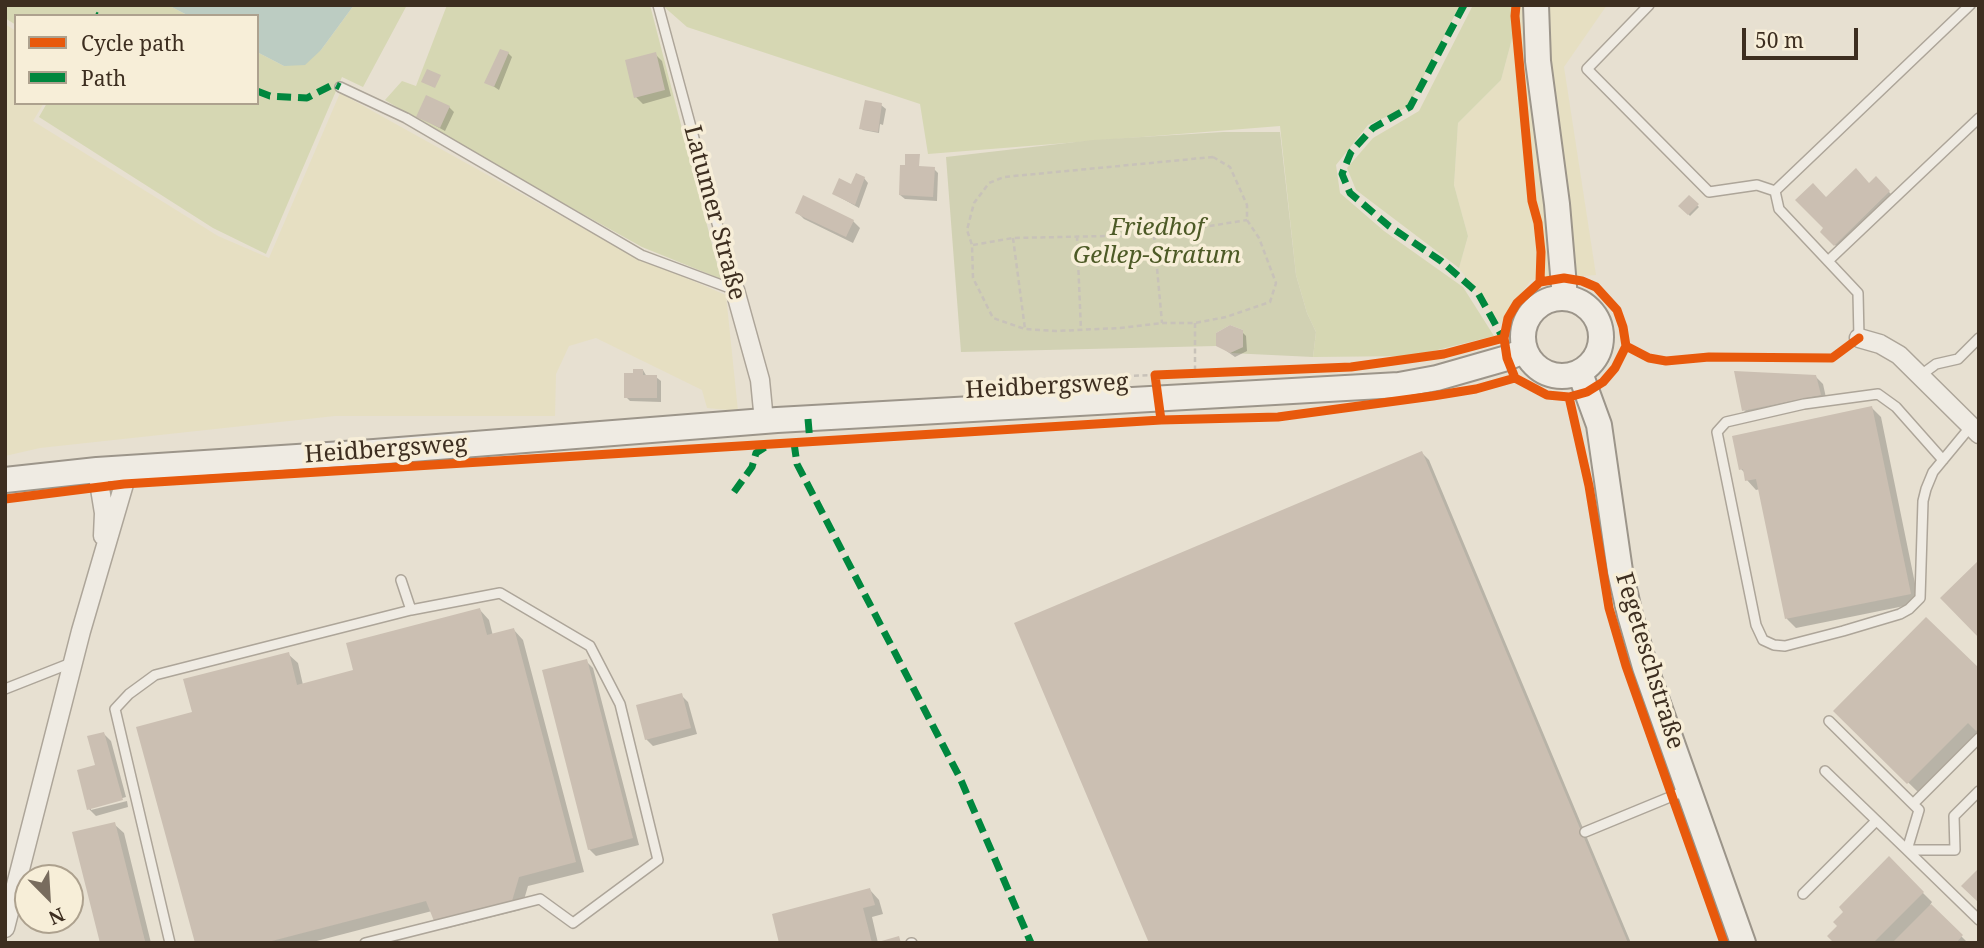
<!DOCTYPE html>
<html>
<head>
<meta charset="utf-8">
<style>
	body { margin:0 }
	#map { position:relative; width:1984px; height:948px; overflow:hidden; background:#e7e0d1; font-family:"Noto Serif",serif }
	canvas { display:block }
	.frame { position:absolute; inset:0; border:7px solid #3d2e20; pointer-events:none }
	.legend { position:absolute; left:14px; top:14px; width:245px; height:91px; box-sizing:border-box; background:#f7eed8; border:2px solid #ada18e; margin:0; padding:9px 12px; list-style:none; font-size:21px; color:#3d2e20 }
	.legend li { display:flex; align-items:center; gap:14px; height:35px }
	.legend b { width:35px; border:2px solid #ada18e }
	.north { position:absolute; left:14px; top:864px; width:70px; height:70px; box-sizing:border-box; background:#f7eed8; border:2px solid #ada18e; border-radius:50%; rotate:156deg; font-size:19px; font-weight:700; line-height:28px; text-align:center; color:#3d2e20 }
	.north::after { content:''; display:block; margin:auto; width:24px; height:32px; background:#786c5e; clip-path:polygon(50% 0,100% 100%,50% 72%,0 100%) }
	.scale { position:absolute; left:1742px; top:28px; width:116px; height:32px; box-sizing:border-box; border:4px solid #3d2e20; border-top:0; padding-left:9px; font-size:21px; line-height:24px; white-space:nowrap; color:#3d2e20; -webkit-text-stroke:5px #f7eed8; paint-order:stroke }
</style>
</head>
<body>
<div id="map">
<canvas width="1984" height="948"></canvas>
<div class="frame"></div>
<ul class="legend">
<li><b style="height:9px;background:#e8590c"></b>Cycle path</li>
<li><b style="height:9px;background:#00873e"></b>Path</li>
</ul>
<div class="north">N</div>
<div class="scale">50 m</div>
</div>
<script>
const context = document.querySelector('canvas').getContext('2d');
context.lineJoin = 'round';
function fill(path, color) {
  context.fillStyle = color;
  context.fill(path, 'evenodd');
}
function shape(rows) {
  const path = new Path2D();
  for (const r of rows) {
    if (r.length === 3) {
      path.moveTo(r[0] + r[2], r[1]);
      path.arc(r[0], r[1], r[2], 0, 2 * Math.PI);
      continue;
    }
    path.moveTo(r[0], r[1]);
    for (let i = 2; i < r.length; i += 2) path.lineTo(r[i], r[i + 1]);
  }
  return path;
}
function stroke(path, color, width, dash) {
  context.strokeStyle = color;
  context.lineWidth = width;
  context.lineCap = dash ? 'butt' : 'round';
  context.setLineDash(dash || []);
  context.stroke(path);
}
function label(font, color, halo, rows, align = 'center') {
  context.font = font + ' "Noto Serif",serif';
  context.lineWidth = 7;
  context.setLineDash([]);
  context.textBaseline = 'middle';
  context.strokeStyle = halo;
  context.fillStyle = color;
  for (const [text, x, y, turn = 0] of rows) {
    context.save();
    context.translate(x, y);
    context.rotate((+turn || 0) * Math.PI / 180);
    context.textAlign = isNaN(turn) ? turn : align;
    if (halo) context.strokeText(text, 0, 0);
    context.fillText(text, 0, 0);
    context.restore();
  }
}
fill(shape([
	[1521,5,1607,5,1564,67,1596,275,1531,280,1500,324,1459,268,1468,236,1454,185,1458,123,1501,80],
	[5,24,16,31,16,103,44,103,33,121,218,236,269,258,340,93,628,253,726,295,738,411,707,408,702,390,596,338,569,346,556,374,555,416,335,416,40,448,5,456]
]), '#e6dfc2');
fill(shape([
	[5,5,168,5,189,16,16,16,16,25,5,18],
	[354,5,407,5,363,87,342,77,266,254,213,228,39,117,47,103,257,103,257,52,284,66,321,50],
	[447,5,650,5,721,279,642,247,466,149,385,100,402,81,416,86],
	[662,5,1460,5,1408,107,1368,125,1336,165,1340,193,1384,231,1463,287,1494,336,1413,356,1313,357,1316,332,1307,313,1296,275,1280,126,928,154,920,104,687,27],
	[1473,5,1521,5,1501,80,1458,123,1454,185,1468,236,1459,268,1356,190,1347,168,1373,138,1419,111]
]), '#d6d7b3');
fill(shape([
	[1223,132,1280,132,1296,275,1307,313,1316,332,1313,357,1230,353,1243,347,1243,330,1230,325,1216,333,1216,346,961,352,946,157,1093,140]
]), '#d1d1b3');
fill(shape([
	[168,5,354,5,321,50,305,65,284,66,257,52,257,16,189,16]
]), '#bcccc2');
fill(shape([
	[508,53,512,57,499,90,487,82],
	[655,54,662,61,671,96,643,104,636,97],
	[881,105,886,109,883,125,880,124,879,133,863,130,861,128],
	[449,107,454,112,445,131,418,116],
	[934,169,938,173,937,201,905,199,900,195],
	[864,178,868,183,859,208,834,194],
	[1876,179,1896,199,1842,252,1822,232],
	[1689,197,1699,207,1690,216,1681,206],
	[797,212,853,221,860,228,853,243,804,219],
	[1242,332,1246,336,1247,351,1235,357,1218,345],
	[643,370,647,377,656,377,661,381,661,402,630,401,626,397,635,375],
	[1816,377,1823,384,1827,402,1751,417,1744,411],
	[1872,408,1881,417,1919,603,1796,628,1787,619,1760,489,1756,490,1747,480,1745,473,1741,469],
	[1422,453,1429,460,1631,943,1150,943],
	[480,610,489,620,493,636,514,630,523,640,584,872,528,886,521,910,445,929,435,920,432,911,309,943,196,943,194,713,288,654,298,663,303,685,355,671],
	[586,661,593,668,639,845,596,856,589,849],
	[1979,671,1979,731,1918,792,1835,711],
	[681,695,688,702,697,734,653,746,646,739],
	[104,734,111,741,126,797,91,807,91,810,127,801,128,807,96,816,89,809],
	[114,824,124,833,151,943,102,943],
	[1889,859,1932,902,1930,905,1968,943,1856,943],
	[870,890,879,900,883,914,872,917,878,943,781,943]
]), '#0003');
fill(shape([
	[500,49,509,52,494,87,484,83],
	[656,52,665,90,634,98,625,60],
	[427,69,441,75,435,88,421,82],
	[426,95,450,106,440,128,416,117],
	[865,100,882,103,878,132,859,129],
	[905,154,920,154,919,166,935,167,933,197,899,195,900,165,905,165],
	[1856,168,1869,183,1876,176,1890,191,1834,246,1820,232,1823,228,1795,200,1813,183,1826,197],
	[856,173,865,177,855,205,832,194,839,178,851,184],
	[803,195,854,220,846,237,795,213],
	[1689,195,1699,204,1688,215,1678,206],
	[1230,325,1243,330,1243,347,1230,353,1216,346,1216,333],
	[633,369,643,369,643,375,657,375,657,398,624,398,624,373,633,373],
	[1734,371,1816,375,1821,395,1742,411],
	[1872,406,1911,594,1785,619,1756,479,1745,481,1743,469,1739,470,1732,436],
	[1422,451,1628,943,1149,943,1014,623],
	[1979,560,1979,638,1940,598],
	[480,608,487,635,514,628,576,862,519,877,512,901,434,921,426,901,264,943,195,943,136,727,192,712,183,679,289,652,297,685,353,670,346,643],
	[1926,617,1979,668,1979,728,1976,731,1968,723,1907,784,1833,711],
	[587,659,633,838,588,850,542,670],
	[682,693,691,728,645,740,636,705],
	[104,732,123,800,87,810,77,770,95,765,87,736],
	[115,822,145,941,137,943,100,943,72,832],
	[1889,856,1924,892,1873,943,1834,943,1827,936,1837,926,1833,922,1843,912,1839,907],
	[1979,868,1979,903,1961,886],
	[870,888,875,905,863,908,872,943,779,943,772,914],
	[1931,904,1963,935,1956,943,1892,943],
	[899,936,901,943,878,943,878,942]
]), '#cbbfb2');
const lane = shape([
	[658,5,735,290],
	[1649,5,1587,69,1709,192,1757,185,1775,191,1779,209,1858,293,1859,338],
	[340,87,406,118,641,255,735,290],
	[1775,191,1970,5],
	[1828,261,1979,118],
	[1921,375,1936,364,1958,359,1979,338],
	[1943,460,1896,407,1878,394,1804,404,1726,422,1717,432,1756,625,1763,640,1774,645,1785,646,1843,631,1900,614,1909,609,1920,598,1923,501,1926,489,1933,472,1971,426],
	[401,580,411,610],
	[5,689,71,663],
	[1825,771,1907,850,1919,810,1829,721],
	[1913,804,1979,738],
	[1585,832,1687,790],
	[1907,850,1955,850,1954,816,1979,791],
	[1907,850,1979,920],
	[1803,894,1876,821],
	[170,943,115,709,129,694,155,675,411,610,500,593,590,646,620,704,658,860,573,923,540,899,365,943],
	[911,943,912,943]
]);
const street = shape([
	[735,290,760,380,764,421],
	[1859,338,1880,344,1899,355,1979,434],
	[97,470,104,513,103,536],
	[5,928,81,631,124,484,123,468]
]);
const secondary = shape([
	[1536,5,1538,61,1557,204,1565,298],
	[1562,337,39],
	[1580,373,1599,425,1620,571,1630,615,1645,667,1743,943],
	[5,480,97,470,374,452,777,420,1399,385,1437,378,1507,358,1525,350]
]);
stroke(lane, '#ada599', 12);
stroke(street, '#ada599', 21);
stroke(secondary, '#9c958a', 28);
stroke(shape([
	[1213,157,1230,167,1247,205,1247,220,1259,238,1276,283,1270,302,1226,317,1195,323,1162,323,1120,328,1056,331,1025,329,993,318,973,278,972,245,967,230,974,203,989,183,1004,177,1213,157],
	[1154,235,1162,323],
	[1077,236,1081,330],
	[1013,238,1025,329],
	[973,245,1013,238,1154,235,1247,220],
	[1195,323,1195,373],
	[1066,378,1155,375]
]), '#c8c2b9', 2.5, [5, 3.5]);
stroke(lane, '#efebe3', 9);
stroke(street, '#efebe3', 18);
stroke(secondary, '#efebe3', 24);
stroke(shape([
	[1464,5,1410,107,1373,128,1351,152,1342,174,1350,193,1389,226,1441,261,1478,293,1503,338],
	[95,15,97,16],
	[257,91,270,96,307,98,334,84,340,87],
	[808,419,810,442],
	[794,443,797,464,960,778,1031,943],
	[734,492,752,467,756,453,767,446]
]), '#00873e', 7, [14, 7]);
stroke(shape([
	[1516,5,1515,16,1532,201,1538,223,1541,252,1540,282,1517,303,1508,318,1504,338,1507,358,1515,378,1547,395,1569,397,1589,486,1609,608,1626,666,1724,943],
	[1540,282,1564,278,1582,281,1596,287,1617,310,1623,327,1626,346,1615,368,1603,382,1587,392,1569,397],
	[1626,346,1649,358,1666,361,1709,357,1832,358,1859,338],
	[1161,420,1155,375,1351,367,1444,354,1504,338],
	[5,499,124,484,1161,420,1278,417,1433,396,1476,389,1515,378]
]), '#e8590c', 9);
label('24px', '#3d2e20', '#f7eed8', [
	["Latumer Straße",714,213,75],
	["Heidbergsweg",1047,387,-3],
	["Heidbergsweg",386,450,-4],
	["Fegeteschstraße",1649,661,73]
]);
label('italic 24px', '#4d5a26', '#f7eed8', [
	["Friedhof",1157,228],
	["Gellep-Stratum",1157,256]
]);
</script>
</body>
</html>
